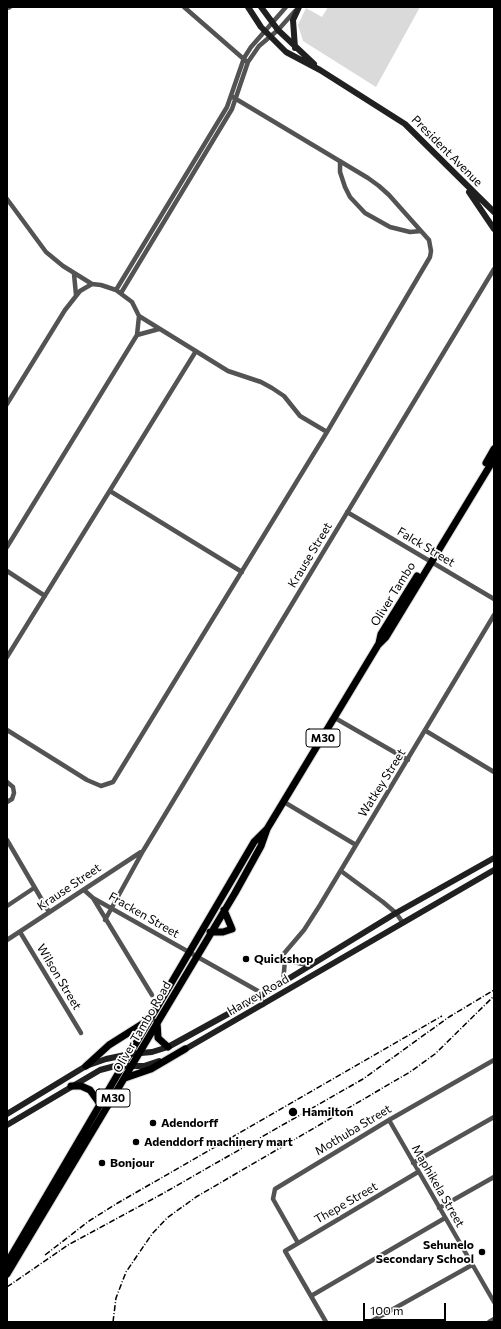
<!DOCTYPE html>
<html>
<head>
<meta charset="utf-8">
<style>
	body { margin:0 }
	#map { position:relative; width:501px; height:1329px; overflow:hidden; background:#fff; font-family:Commissioner,sans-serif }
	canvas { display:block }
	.frame { position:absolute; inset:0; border:8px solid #000; pointer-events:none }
	.scale { position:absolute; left:363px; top:1303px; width:83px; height:18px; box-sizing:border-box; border:2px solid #000; border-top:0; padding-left:5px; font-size:12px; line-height:14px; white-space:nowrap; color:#000; -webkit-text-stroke:3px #fff; paint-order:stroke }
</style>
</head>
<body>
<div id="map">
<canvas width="501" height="1329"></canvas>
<div class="frame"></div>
<div class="scale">100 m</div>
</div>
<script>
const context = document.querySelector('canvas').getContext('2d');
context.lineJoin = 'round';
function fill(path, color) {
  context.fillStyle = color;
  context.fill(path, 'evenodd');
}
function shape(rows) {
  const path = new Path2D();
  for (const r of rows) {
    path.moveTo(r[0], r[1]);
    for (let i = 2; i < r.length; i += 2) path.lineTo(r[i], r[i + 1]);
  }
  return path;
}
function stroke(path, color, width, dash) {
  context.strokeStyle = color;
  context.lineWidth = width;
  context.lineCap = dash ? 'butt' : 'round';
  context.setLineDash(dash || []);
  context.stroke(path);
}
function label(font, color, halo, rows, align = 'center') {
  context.font = font + ' Commissioner,sans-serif';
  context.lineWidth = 3.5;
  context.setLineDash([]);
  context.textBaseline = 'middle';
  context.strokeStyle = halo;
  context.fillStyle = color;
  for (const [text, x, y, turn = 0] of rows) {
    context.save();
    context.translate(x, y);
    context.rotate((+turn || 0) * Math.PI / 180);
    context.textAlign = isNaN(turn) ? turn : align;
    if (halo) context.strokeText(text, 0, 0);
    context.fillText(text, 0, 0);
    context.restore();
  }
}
fill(shape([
	[328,7,420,7,376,87,303,41,298,25,306,8,322,17]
]), '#dadada');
const primary = shape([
	[486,463,494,449],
	[379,643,381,634,417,576],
	[224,910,232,929],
	[210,932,223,932,232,929],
	[157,1022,158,1038,168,1047],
	[86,1066,109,1045,147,1021],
	[125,1078,151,1069,185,1049],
	[71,1086,81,1086,90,1090,100,1104],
	[7,1263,254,842,267,829,378,645,386,637,494,459],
	[7,1274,235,893,261,846,267,829]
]);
stroke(primary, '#dbdbdb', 9);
stroke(shape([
	[184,7,246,61],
	[7,8,10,7],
	[340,161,340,172,345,187,350,197,365,213,390,227,410,232,421,231],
	[7,199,46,252,63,266,92,284],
	[74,274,76,295],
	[116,290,227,107,244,58,251,47,286,7],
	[121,293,232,109,248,62,259,46,278,30,295,11],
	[139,316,228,371,261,382,272,388,284,396,300,416,327,432],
	[137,335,159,329],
	[7,404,65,310,80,291,92,284,101,285,116,290,132,302,139,316,137,335,7,547],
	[110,491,242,572],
	[347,512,494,599],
	[7,571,45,596],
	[7,657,196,351],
	[335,718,408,760],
	[7,730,87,780,101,786,113,782,327,432,430,257,431,251,429,240,389,195,379,186,368,178,231,96],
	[426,731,494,772],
	[7,782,13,787,14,793,12,799,7,802],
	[284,802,356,845],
	[7,840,49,912],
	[341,871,383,902,396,913,403,923],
	[84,890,93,898,258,991,263,1005],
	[93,898,152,995],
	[7,906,34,888],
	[105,920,143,851,494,269],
	[20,932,81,1033],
	[7,940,141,852],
	[311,966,285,960,281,957,304,930,320,905,494,615],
	[283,983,285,960],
	[389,1120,494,1302],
	[413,1163,494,1117],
	[439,1208,494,1177],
	[298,1243,273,1199,275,1189,389,1120,494,1060],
	[311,1296,445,1218],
	[326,1322,285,1251,418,1172],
	[370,1322,472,1265],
	[489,1322,494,1319]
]), '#535353', 4.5);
stroke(shape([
	[248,7,261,27,286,52,320,70,405,124,494,212],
	[261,7,278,30,314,64],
	[295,48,293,20,299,7],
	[469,192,494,229],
	[182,1051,494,870],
	[7,1114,86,1066,106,1059,130,1054,152,1052,168,1047,257,998,396,913,494,858],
	[7,1125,100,1070,115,1066,144,1066,159,1061]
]), '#202020', 6);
stroke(primary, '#000', 7);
stroke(shape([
	[45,1255,89,1221,116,1204,442,1016],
	[7,1287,68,1245,162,1194,363,1079,449,1017,494,990],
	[113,1322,116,1298,126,1272,152,1234,167,1218,196,1197,410,1072,435,1054,494,996]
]), '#000', 1.5, [6, 2, 1, 2]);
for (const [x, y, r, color] of [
	[246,959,4,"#000"],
	[293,1112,5,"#000"],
	[153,1123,4,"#000"],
	[136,1142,4,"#000"],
	[102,1163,4,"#000"],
	[482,1252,4,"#000"]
]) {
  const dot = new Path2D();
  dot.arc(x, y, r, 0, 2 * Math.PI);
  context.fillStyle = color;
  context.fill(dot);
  stroke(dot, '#fff', 1.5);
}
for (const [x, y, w] of [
	[323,738,34],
	[113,1098,34]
]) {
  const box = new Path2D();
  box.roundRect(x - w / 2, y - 9, w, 18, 3);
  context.fillStyle = '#fff';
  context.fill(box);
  stroke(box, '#000', 1);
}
label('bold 11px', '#000', null, [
	["M30",323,738],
	["M30",113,1098]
]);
label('12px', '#000', '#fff', [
	["President Avenue",447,151,45],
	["Falck Street",426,547,31],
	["Krause Street",310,555,-59],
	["Oliver Tambo",393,594,-58],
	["Watkey Street",382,783,-58],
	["Krause Street",69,887,-34],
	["Fracken Street",144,915,30],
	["Wilson Street",59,977,59],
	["Harvey Road",258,995,-30],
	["Oliver Tambo Road",142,1027,-60],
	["Mothuba Street",353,1130,-31],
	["Maphikela Street",438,1186,60],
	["Thepe Street",346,1203,-30]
]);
label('bold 12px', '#000', '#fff', [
	["Quickshop",254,959],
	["Hamilton",302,1112],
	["Adendorff",161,1123],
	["Adenddorf machinery mart",144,1142],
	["Bonjour",110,1163],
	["Sehunelo",474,1245,"right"],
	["Secondary School",474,1259,"right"]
], 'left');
</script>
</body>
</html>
